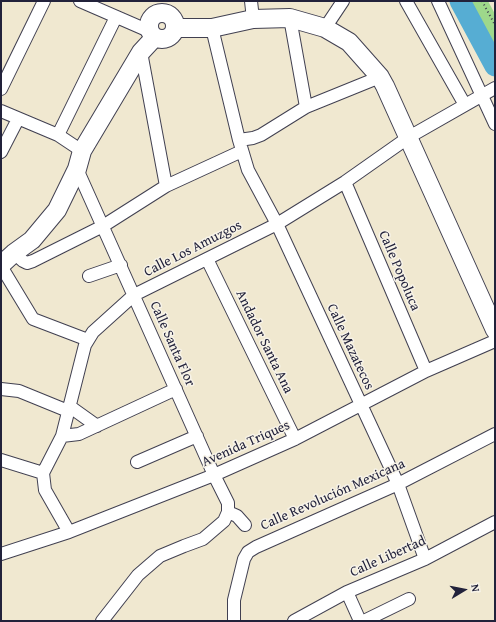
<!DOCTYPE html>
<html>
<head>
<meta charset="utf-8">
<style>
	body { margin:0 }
	#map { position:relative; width:496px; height:622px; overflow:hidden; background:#f0e8d0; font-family:"Gentium Book Plus",serif }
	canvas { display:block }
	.frame { position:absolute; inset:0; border:2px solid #22223b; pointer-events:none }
	.north { position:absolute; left:444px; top:570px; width:40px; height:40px; -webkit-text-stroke:3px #f7f3e8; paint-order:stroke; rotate:80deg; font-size:11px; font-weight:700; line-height:16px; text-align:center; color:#22223b }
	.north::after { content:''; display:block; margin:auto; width:14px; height:18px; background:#22223b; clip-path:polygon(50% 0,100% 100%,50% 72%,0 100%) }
</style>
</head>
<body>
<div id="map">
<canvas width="496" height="622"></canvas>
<div class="frame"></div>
<div class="north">N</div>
</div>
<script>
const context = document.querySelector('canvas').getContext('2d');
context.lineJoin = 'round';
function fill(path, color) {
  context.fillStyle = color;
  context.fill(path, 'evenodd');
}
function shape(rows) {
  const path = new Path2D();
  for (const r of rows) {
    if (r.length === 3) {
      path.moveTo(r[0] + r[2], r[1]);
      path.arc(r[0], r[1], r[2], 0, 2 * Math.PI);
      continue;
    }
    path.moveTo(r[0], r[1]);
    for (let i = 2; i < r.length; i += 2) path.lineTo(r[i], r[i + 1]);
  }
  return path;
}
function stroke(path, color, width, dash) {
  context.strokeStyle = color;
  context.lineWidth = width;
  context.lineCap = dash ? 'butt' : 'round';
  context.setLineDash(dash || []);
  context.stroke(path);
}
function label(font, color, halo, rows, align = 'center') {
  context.font = font + ' "Gentium Book Plus",serif';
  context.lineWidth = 3;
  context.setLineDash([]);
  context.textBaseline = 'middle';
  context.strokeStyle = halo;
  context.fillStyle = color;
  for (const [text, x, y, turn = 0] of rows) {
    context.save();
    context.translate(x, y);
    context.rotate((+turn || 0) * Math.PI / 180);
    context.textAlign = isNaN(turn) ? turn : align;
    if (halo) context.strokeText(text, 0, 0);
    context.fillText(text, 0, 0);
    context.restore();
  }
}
fill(shape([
	[470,1,488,1,495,14,495,55]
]), '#9ed88b');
stroke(shape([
	[460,1,495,66]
]), '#56add3', 21);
const street = shape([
	[80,1,149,31],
	[251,1,253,19],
	[406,1,465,105],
	[438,1,495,124],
	[290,18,306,107],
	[212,28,239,140,248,170,277,224,398,484,425,559],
	[325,28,343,1],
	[141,52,166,186],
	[1,89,44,1],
	[1,111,58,135,82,151],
	[58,135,116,17],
	[239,140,253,138,261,135,306,107,380,77],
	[1,152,18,119],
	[77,169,214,475,228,503,228,512,224,521,203,539,184,546,160,556,138,575,102,621],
	[345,182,426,371],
	[14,253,23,261,27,263,33,261,103,226,166,186,242,151],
	[207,259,295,439],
	[1,266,33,319,88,340],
	[89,276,121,265],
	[1,389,19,391,68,411],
	[69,406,97,426],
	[62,436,79,434,176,389],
	[1,460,43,473],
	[137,462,197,436],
	[228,512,237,516,245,525],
	[69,532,45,490,43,473,62,436,85,345,93,332,134,295,277,224,345,182,409,137,495,88],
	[1,554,69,532,214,475,295,439,426,371,495,341],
	[347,592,360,621],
	[234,621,234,600,244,559,248,552,256,547,398,484,495,434],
	[294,621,347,592,425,559,495,522],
	[364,621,409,599]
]);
const secondary = shape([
	[162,26,13],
	[175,28,212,28,253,19,290,18,325,28,349,42,380,77,385,86,495,330],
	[1,265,14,253,32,240,57,210,77,169,82,151,141,52,154,38]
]);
stroke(street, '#414051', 14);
stroke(secondary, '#414051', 20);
stroke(shape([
	[482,1,495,25]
]), '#414051', 2, [1, 3]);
stroke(street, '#fff', 12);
stroke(secondary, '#fff', 18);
label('14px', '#22223b', '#f7f3e8', [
	["Calle Los Amuzgos",193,249,-27],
	["Calle Popoluca",399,271,67],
	["Andador Santa Ana",264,342,64],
	["Calle Santa Flor",172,344,66],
	["Calle Mazatecos",350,347,65],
	["Avenida Triques",246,444,-24],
	["Calle Revolución Mexicana",333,495,-24],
	["Calle Libertad",388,557,-24]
]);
</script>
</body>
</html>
